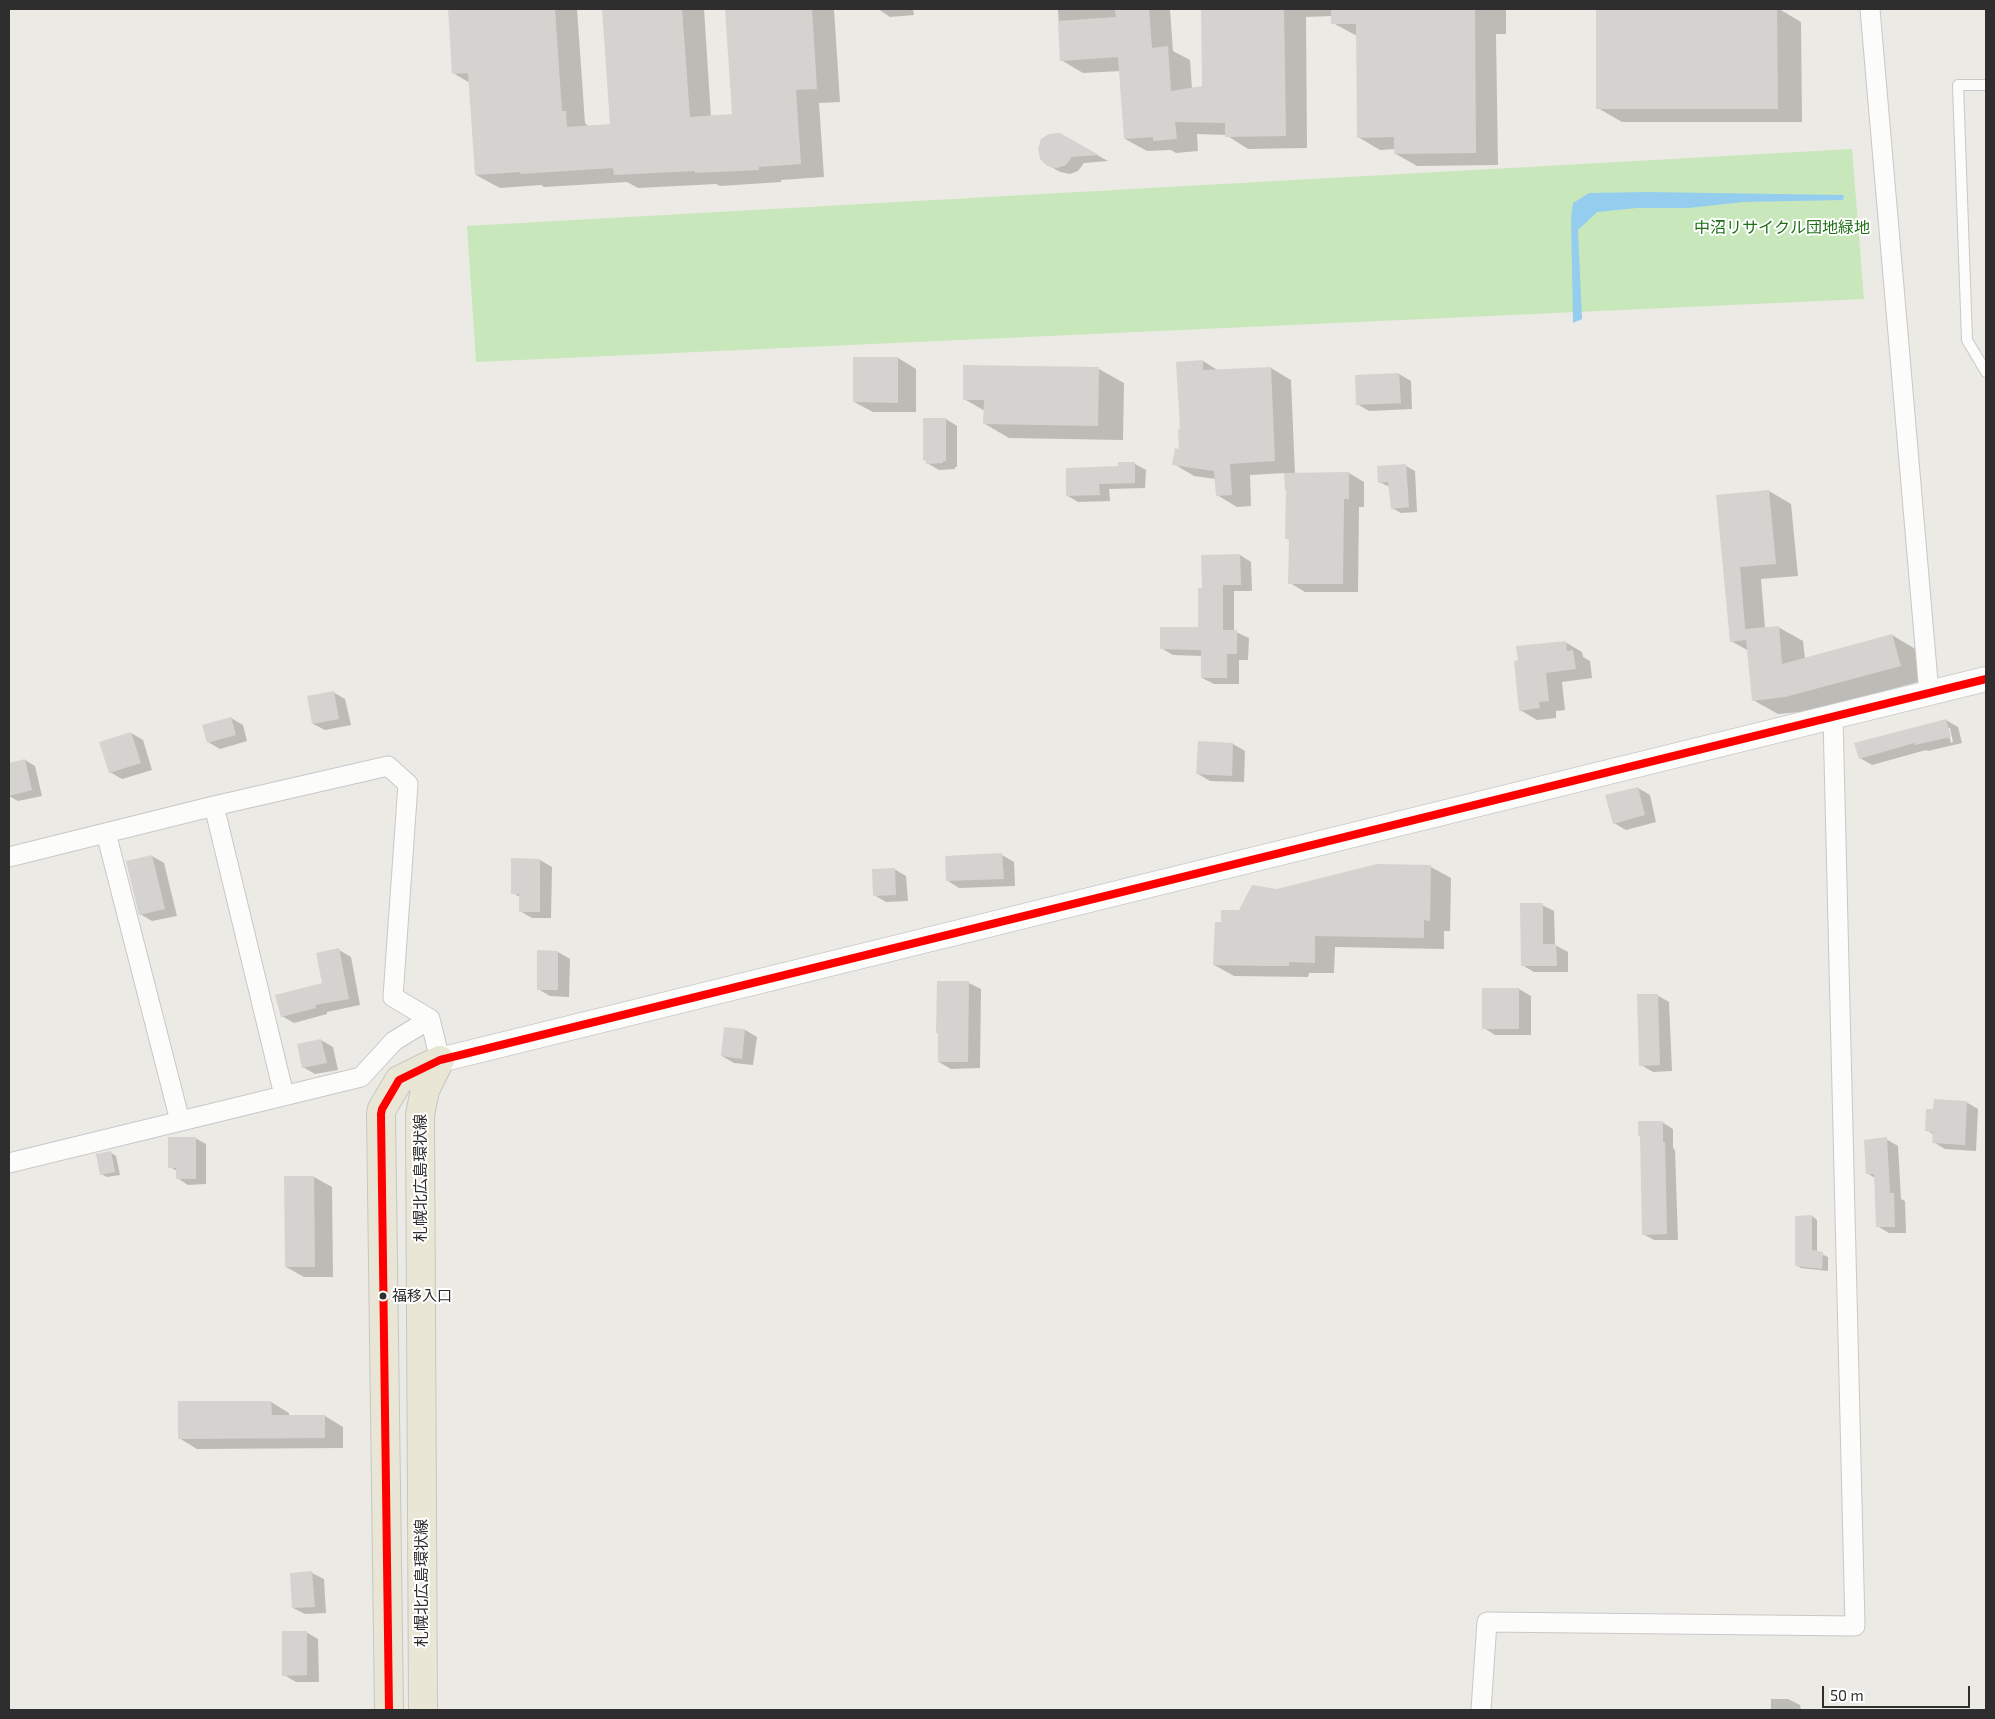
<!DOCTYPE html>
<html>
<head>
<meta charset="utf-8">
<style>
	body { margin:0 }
	#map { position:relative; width:1995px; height:1719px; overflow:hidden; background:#eceae4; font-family:"Exo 2",sans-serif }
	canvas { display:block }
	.frame { position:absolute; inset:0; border:10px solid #2e2e2e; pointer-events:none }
	.scale { position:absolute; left:1822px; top:1686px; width:148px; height:22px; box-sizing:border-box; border:2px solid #2e2e2e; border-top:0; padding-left:6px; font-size:15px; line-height:18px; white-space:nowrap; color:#2e2e2e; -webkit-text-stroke:4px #fff; paint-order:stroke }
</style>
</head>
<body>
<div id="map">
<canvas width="1995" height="1719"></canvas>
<div class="frame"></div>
<div class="scale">50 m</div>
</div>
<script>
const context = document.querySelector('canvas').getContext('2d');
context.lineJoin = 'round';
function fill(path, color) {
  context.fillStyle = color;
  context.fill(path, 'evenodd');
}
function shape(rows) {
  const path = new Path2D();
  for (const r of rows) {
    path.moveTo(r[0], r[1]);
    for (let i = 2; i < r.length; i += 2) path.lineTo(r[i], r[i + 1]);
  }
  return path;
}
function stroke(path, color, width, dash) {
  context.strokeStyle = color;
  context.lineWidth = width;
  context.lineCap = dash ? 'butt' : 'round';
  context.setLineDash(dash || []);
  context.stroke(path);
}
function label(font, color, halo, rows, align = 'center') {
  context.font = font + ' "Exo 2","Noto Sans JP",sans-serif';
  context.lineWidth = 4;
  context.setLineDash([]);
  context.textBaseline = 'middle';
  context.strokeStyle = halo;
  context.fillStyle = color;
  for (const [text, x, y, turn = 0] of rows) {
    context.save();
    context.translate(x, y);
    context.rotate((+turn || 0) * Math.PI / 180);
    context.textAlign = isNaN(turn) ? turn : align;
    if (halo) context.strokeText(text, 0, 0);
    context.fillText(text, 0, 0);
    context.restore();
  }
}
fill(shape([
	[1852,149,1864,299,476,362,467,226]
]), '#c8e8bc');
fill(shape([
	[1647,192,1844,195,1843,200,1743,202,1688,208,1637,208,1597,212,1578,230,1582,319,1573,323,1571,218,1573,203,1589,193]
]), '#95cdef');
fill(shape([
	[449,9,577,9,585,123,589,127,612,125,604,9,704,9,711,117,734,115,726,9,834,9,840,102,819,103,824,177,781,180,781,182,720,186,716,184,638,188,627,182,544,187,541,185,500,188,476,175,470,83,453,73],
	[878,9,913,9,914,15,890,17],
	[1058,9,1170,9,1173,51,1190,60,1192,89,1203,87,1202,9,1506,9,1506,34,1496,34,1498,165,1417,166,1396,154,1396,149,1380,150,1358,137,1357,36,1333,23,1333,16,1306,17,1307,148,1248,149,1226,135,1197,134,1198,151,1176,153,1171,150,1147,151,1125,139,1121,71,1083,73,1061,60],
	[1597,9,1779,9,1801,22,1802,122,1622,122,1598,108],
	[1059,134,1108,161,1084,163,1078,171,1070,174,1060,172,1048,165],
	[898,358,916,369,916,412,873,412,854,402],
	[1203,361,1219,371,1271,368,1291,380,1295,474,1349,473,1364,482,1364,507,1359,507,1358,592,1305,592,1290,583,1290,540,1286,538,1287,490,1285,473,1250,475,1251,506,1237,507,1217,495,1216,479,1194,476,1174,464,1181,450,1181,430],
	[965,366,1099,369,1124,383,1123,440,1009,438,985,424,985,411,964,399],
	[1399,374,1411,381,1412,409,1369,411,1357,404],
	[946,419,957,426,957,467,955,467,955,469,939,470,927,463],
	[1119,464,1135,464,1146,470,1145,488,1109,489,1110,501,1078,502,1068,496,1119,468],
	[1406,466,1415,471,1417,512,1401,513,1392,508,1390,487,1379,482],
	[1769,491,1791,504,1798,576,1761,579,1765,628,1778,627,1803,641,1805,659,1892,635,1917,650,1925,680,1811,711,1778,714,1753,700,1749,651,1731,641,1717,496],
	[1240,555,1251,562,1252,591,1234,591,1234,631,1249,638,1248,660,1239,660,1239,684,1214,684,1202,678,1202,656,1173,655,1161,648,1199,629,1203,589],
	[1565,642,1582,652,1583,657,1590,661,1592,678,1562,682,1565,710,1556,711,1556,718,1537,720,1520,710],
	[333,692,345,699,351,725,325,730,313,724],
	[231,718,243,725,247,741,220,749,208,742],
	[1946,720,1958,727,1962,743,1928,751,1926,750,1872,765,1860,758],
	[1947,728,1950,728,1953,742,1951,743],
	[131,733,143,740,152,770,122,779,110,772],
	[1199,743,1233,744,1245,751,1244,782,1210,781,1198,774],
	[25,760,35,766,42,796,18,801,9,796,9,764],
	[1638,788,1650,795,1656,822,1626,830,1614,823],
	[1002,855,1014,862,1015,886,959,888,948,881,947,857],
	[152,856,164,863,177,916,152,921,140,914],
	[540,860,552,867,551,918,532,918,520,911,520,897,513,893],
	[1431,867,1451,878,1450,931,1444,931,1444,949,1335,947,1334,973,1309,973,1308,977,1234,976,1214,965,1222,923,1277,890],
	[894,869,906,876,908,901,886,902,874,895],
	[1542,905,1554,911,1555,945,1568,952,1568,972,1534,972,1522,965],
	[339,950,351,957,360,1005,327,1012,327,1014,294,1023,282,1016,323,984],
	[558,952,570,959,569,997,550,996,538,989],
	[969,983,981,989,980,1068,951,1069,939,1062,939,1033],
	[1519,989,1531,996,1531,1035,1495,1035,1484,1028],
	[1657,995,1669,1002,1672,1071,1653,1072,1641,1065],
	[745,1030,757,1037,753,1065,734,1063,722,1056],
	[321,1040,333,1047,338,1070,315,1074,303,1067],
	[1966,1102,1978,1109,1976,1151,1945,1149,1933,1142,1934,1135,1927,1130],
	[1662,1122,1673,1129,1673,1148,1675,1150,1678,1240,1654,1240,1643,1234,1642,1137,1639,1136],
	[195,1138,206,1144,206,1184,188,1185,177,1178,177,1171,170,1167],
	[1886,1139,1898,1146,1901,1199,1905,1201,1906,1233,1889,1233,1877,1226,1875,1178,1867,1173],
	[111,1153,116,1156,120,1175,107,1177,101,1174],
	[314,1177,332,1187,333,1277,304,1277,286,1267],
	[1812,1216,1817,1220,1817,1252,1828,1257,1828,1271,1801,1268,1796,1265],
	[271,1402,289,1413,289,1416,325,1416,343,1427,343,1448,197,1449,179,1438,179,1403],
	[312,1573,324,1579,326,1613,305,1614,293,1608,291,1574],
	[306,1632,318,1639,319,1682,296,1682,284,1675],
	[1771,1699,1788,1699,1800,1705,1801,1710,1771,1710]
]), '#0003');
fill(shape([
	[448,9,555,9,562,111,566,111,567,127,610,124,602,9,682,9,690,117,732,114,725,9,812,9,817,89,796,90,801,164,759,167,759,170,695,173,695,171,614,175,613,168,520,174,520,172,475,175,468,73,452,74],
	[1115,9,1149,9,1152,48,1168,46,1171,91,1202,86,1201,9,1284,9,1286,136,1225,137,1225,123,1175,122,1177,139,1153,141,1153,137,1124,139,1118,57,1060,61,1058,21,1116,17],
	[1331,9,1475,9,1476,153,1394,154,1394,137,1357,138,1356,24,1331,24],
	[1596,9,1777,9,1778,109,1596,109],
	[1060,133,1099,155,1072,157,1066,165,1057,168,1047,166,1040,159,1038,149,1041,139,1049,134],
	[853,357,898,357,898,403,853,402],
	[1203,360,1203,370,1271,367,1275,461,1230,464,1232,495,1216,496,1214,471,1172,465,1175,448,1179,449,1178,429,1180,429,1176,362],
	[963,365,1099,367,1098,426,983,424,984,400,963,400],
	[1399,373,1401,403,1356,405,1355,375],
	[923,418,946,418,946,461,943,461,943,463,926,464,926,461,923,460],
	[1118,462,1135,462,1135,483,1099,484,1100,495,1066,496,1066,468,1118,466],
	[1406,464,1409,507,1391,509,1388,482,1378,483,1377,466],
	[1349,472,1349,499,1344,499,1343,584,1288,584,1289,539,1285,539,1286,490,1285,490,1284,473],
	[1769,490,1776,564,1740,567,1746,640,1730,642,1716,495],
	[1240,554,1241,585,1223,585,1223,630,1237,630,1237,654,1227,654,1227,678,1201,678,1201,650,1160,649,1160,627,1198,627,1198,588,1202,588,1201,555],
	[1779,626,1782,664,1892,634,1901,666,1785,697,1752,701,1745,629],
	[1566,641,1567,651,1573,650,1576,669,1546,673,1549,701,1539,702,1540,708,1519,711,1514,661,1518,660,1516,646],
	[334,691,339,719,312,724,307,696],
	[231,717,236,735,207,743,202,725],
	[1946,719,1951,737,1915,745,1914,743,1859,759,1854,743],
	[131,732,141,763,109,773,99,742],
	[1198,741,1233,743,1232,776,1196,774],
	[25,759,32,790,9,796,9,763],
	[1638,787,1645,815,1613,824,1605,795],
	[1002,853,1004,879,946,881,945,856],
	[152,855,165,909,139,915,126,861],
	[511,858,540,859,540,912,519,912,519,894,511,894],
	[1377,864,1431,865,1430,921,1424,920,1424,938,1315,936,1315,963,1289,962,1289,966,1271,966,1213,965,1215,922,1221,922,1221,910,1239,910,1252,885,1277,889],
	[895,868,896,895,873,896,872,869],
	[1520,903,1543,903,1543,944,1556,944,1557,966,1521,966],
	[339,948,349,999,315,1005,316,1008,281,1017,275,995,322,983,316,953],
	[537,950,558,951,558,990,537,990],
	[937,981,969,981,968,1062,938,1062,938,1033,936,1033],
	[1482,988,1519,988,1519,1029,1482,1029],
	[1637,994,1658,994,1660,1065,1639,1066],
	[724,1027,745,1029,742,1059,721,1056],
	[321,1039,327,1063,302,1068,297,1044],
	[1934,1099,1967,1101,1965,1145,1932,1143,1933,1132,1925,1131,1926,1109,1933,1109],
	[1638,1121,1663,1121,1663,1142,1665,1142,1667,1234,1642,1235,1640,1136,1638,1136],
	[168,1137,196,1137,196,1179,176,1179,176,1168,168,1168],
	[1887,1137,1890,1193,1894,1193,1895,1227,1876,1227,1874,1174,1866,1174,1864,1140],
	[111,1151,115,1172,100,1175,96,1154],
	[284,1176,314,1176,315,1267,285,1267],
	[1812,1215,1812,1250,1823,1252,1822,1269,1795,1266,1795,1216],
	[178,1401,271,1401,272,1415,325,1415,325,1438,178,1439],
	[312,1571,315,1607,292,1608,290,1573],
	[282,1631,307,1631,307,1675,282,1676]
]), '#d5d3cf');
const service = shape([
	[1986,85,1958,85,1967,340,1986,372]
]);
const minor = shape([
	[1870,9,1929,693],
	[214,806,388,766,408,784,393,997,430,1019,440,1060],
	[106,833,180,1121],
	[9,857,214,806,284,1095],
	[9,1163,361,1077,394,1041,430,1019],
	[1481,1710,1487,1622,1855,1626,1833,717]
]);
const tertiary = shape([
	[440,1060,1986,679]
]);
const primary = shape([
	[389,1710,381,1114,382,1109,399,1080,440,1060],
	[423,1710,420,1115,425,1090,440,1060]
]);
stroke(service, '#c9c8c9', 12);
stroke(minor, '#c9c8c9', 21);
stroke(tertiary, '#c9c8c9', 26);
stroke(primary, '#c6c6c4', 30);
stroke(service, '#fcfcfb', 10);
stroke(minor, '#fcfcfb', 19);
stroke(tertiary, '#fcfcfb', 24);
stroke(primary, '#e9e6d5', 28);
stroke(shape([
	[389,1710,381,1114,382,1109,399,1080,440,1060,1986,679]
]), '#f00', 8);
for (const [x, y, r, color] of [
	[383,1296,4.5,"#2e2e2e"]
]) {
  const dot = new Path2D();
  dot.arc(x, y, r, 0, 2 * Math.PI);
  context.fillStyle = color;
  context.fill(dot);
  stroke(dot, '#fff', 2);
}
label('15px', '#2e2e2e', '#fff', [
	["福移入口",392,1296]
], 'left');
label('16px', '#1f7018', '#fff', [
	["中沼リサイクル団地緑地",1782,228]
]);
label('16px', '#2e2e2e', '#fff', [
	["札幌北広島環状線",421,1178,-90],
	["札幌北広島環状線",422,1583,-90]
]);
</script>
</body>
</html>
